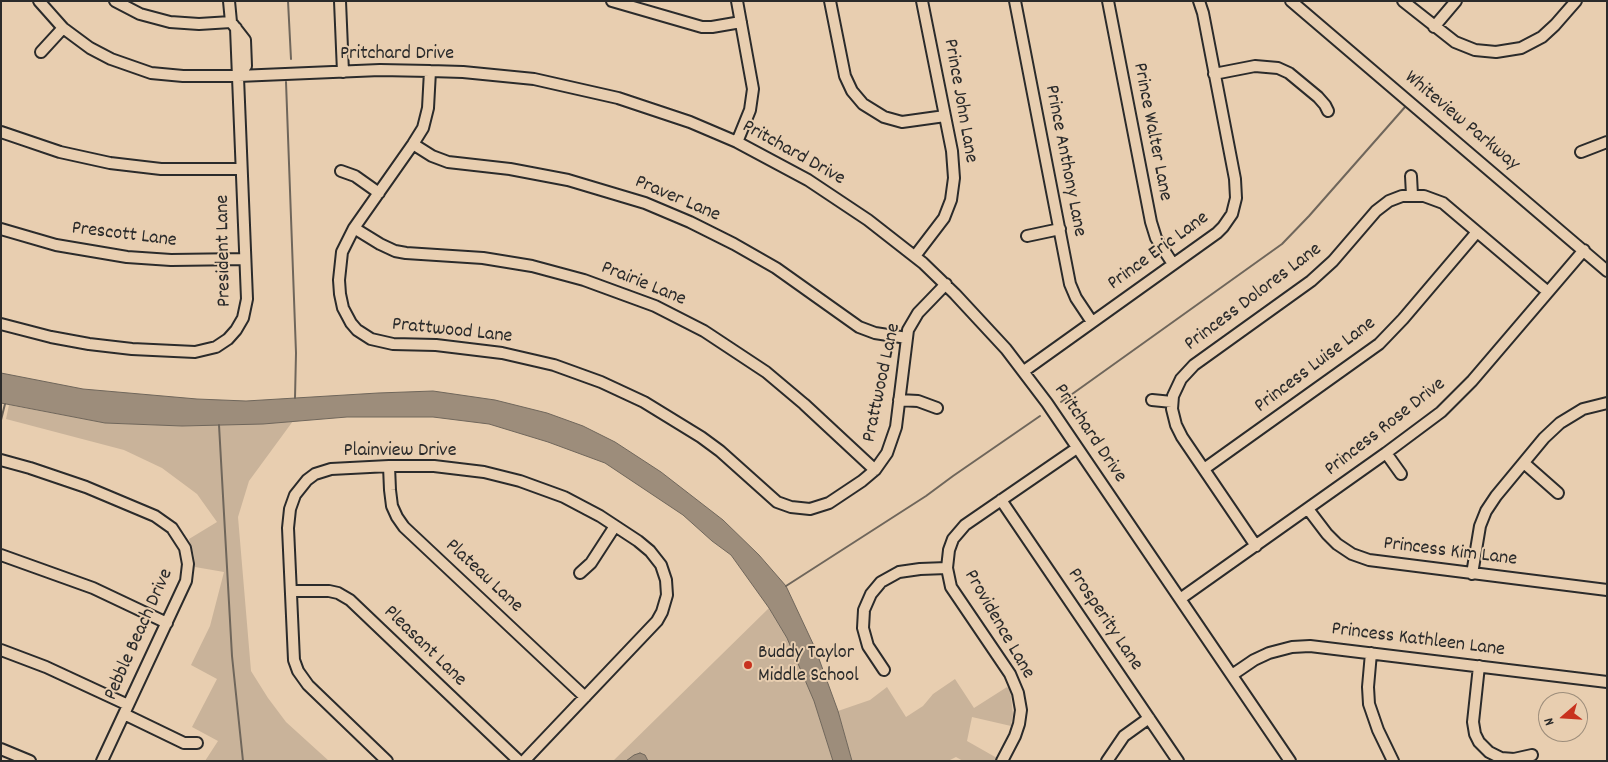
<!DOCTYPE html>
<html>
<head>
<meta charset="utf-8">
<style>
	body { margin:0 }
	#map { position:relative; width:1608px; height:762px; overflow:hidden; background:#e8ceb0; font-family:Dekko,sans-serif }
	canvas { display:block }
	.frame { position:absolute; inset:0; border:2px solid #2b2b2b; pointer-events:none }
	.north { position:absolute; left:1538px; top:692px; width:50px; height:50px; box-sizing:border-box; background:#e8ceb0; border:1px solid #9c8d7b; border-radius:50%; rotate:251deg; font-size:14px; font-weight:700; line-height:20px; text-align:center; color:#2b2b2b }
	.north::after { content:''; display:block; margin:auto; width:18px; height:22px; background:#c8321e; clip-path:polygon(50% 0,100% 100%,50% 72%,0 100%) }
</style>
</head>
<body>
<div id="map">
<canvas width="1608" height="762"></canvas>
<div class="frame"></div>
<div class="north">N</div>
</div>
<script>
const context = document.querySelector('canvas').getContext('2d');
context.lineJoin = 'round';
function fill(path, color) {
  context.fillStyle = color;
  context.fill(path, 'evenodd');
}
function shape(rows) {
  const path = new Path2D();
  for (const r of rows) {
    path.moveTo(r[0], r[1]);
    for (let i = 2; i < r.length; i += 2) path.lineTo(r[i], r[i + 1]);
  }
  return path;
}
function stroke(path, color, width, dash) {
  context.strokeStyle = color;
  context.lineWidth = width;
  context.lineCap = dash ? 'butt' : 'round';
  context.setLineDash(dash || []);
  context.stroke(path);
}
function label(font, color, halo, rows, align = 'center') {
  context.font = font + ' Dekko,sans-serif';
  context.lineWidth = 4;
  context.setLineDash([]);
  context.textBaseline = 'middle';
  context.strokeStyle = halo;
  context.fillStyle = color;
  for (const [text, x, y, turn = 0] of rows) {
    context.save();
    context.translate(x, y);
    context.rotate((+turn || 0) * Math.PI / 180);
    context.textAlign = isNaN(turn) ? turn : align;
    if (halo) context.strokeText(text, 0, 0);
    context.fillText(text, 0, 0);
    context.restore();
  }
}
fill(shape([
	[9,405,105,423,182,426,293,421,249,481,238,517,251,671,268,698,286,722,329,761,205,761,218,741,192,727,217,679,191,665,210,626,224,572,195,567,194,556,189,539,217,522,197,494,162,468,124,450,6,419],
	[769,608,787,638,814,701,833,761,613,761],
	[955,679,974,708,1007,687,1010,689,1013,714,1011,726,972,717,967,741,997,758,995,761,963,761,956,757,948,761,852,761,838,711,870,700,887,687,906,717,923,706,933,694]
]), '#c9b39a');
const water = shape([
	[1,373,83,389,197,399,246,401,378,393,433,391,495,400,547,413,583,426,615,442,661,472,723,520,759,555,786,586,815,648,838,711,852,761,833,761,814,701,787,638,769,608,731,555,712,541,683,515,605,463,548,442,489,424,433,417,347,417,263,424,182,426,105,423,1,403,1,373],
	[640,753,645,755,648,761,626,761,634,755,640,753]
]);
fill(water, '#9d8d7b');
stroke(water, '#6f665b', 1);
stroke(shape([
	[288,1,291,59],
	[286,82,296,353,295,398],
	[1061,402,1282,244,1309,216,1405,107],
	[1,420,5,404],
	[219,425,232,656,243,761],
	[786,586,926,496,953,476,1040,416]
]), '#6f665b', 2);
const minor = shape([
	[39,1,63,28,90,48,111,59,151,73,183,76,238,76,380,70,430,71,463,72,534,79,618,98,690,122,737,142,808,180,868,220,923,263,955,294,1006,349,1047,403,1290,761],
	[115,1,140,14,170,22,199,24,231,22],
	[229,1,231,22,245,40,246,66,238,76],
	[340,1,343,72],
	[612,1,702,27,712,27,741,22],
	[830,1,845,76,852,91,863,104,884,117,902,122,945,116],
	[1015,1,1070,284,1076,298,1092,322],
	[1108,1,1151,222,1156,238,1173,264],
	[1291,1,1607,271],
	[1403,1,1455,42,1475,50,1496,52,1521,48,1542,37,1555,25,1576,1],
	[1434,27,1456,1],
	[41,52,63,28],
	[430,71,428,108,423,128,413,144,354,228,342,252,339,280,340,294,343,308,351,323,357,330,371,339,393,344,436,345,502,353,554,365,601,382,644,402,701,437,720,451,777,502,791,507,810,509,829,503,862,481,875,470,887,453,896,427,908,330,918,313,946,284],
	[1214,74,1255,66,1278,68,1289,73,1318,97,1325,105,1328,111],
	[1,132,60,152,110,163,161,169,241,169],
	[737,142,750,110,753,89,737,1],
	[413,144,432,156,448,162,510,169,568,180,645,203,690,222,734,244,776,268,859,327,875,333,907,338],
	[1581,152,1607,142],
	[341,171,355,176,379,193],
	[1411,176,1412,195],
	[354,228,380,244,395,251,406,253,483,258,532,266,584,280,655,306,704,331,766,372,804,404,875,470],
	[1,229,56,245,127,257,171,260,245,259],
	[1027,236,1060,229],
	[915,256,944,218,951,200,954,178,952,151,922,1],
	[1,324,51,337,89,344,132,349,195,352,216,347,228,339,236,330,243,318,247,299,236,28],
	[1024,371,1217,233,1223,227,1232,214,1236,198,1235,179,1203,13,1199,1],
	[899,400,918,401,937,408],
	[1152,400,1172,402],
	[1386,453,1401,474],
	[1,460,30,468,86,487,155,516,172,528,185,548,188,564,186,581,102,761],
	[1524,463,1558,493],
	[389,466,390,490,392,506,397,517,404,527,585,697],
	[1204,469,1379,344,1403,319,1477,232],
	[1001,500,1178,761],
	[1308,509,1327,534,1337,544,1352,554,1369,560,1607,590],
	[1256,546,1182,437,1176,425,1172,409,1173,396,1181,379,1194,365,1311,281,1333,261,1376,211,1389,201,1402,196,1424,196,1443,203,1548,292],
	[1,555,93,588,167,623],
	[580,573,591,563,615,526],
	[1472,574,1480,526,1486,511,1496,496,1544,438,1560,423,1583,409,1607,403],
	[291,591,329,591,338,593,350,600,519,761],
	[1180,599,1386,453,1441,412,1472,381,1584,250],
	[1,650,46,667,128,705],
	[1371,653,1368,687,1369,704,1378,730,1393,761],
	[1479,666,1473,722,1475,734,1479,742,1489,752,1501,758,1514,759,1532,755],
	[884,670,868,646,863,628,864,610,871,594,881,582,899,572,920,569,947,568],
	[1232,675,1254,660,1269,653,1292,647,1310,646,1607,682],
	[124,714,184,743,197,743],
	[1,749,30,761],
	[387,761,308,685,298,671,294,660,288,528,290,509,295,495,307,480,315,474,331,469,389,466,434,466,484,472,520,481,564,497,600,516,638,541,650,551,661,565,666,580,667,595,662,612,657,621,524,761],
	[1002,761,1015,736,1019,724,1021,710,1018,693,1010,674,951,587,947,568,949,550,953,539,965,525,1077,448],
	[1107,761,1124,736,1149,718]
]);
stroke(minor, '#2b2b2b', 14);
stroke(minor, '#e8ceb0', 10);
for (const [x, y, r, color] of [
	[748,665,5,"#c8321e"]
]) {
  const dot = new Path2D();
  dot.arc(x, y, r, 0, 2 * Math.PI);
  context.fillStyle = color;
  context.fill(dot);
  stroke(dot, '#e8ceb0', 2);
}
label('20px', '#2b2b2b', '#e8ceb0', [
	["Pritchard Drive",397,55],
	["Prince John Lane",959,101,80],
	["Whiteview Parkway",1461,122,40],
	["Prince Walter Lane",1151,132,79],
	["Pritchard Drive",793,154,29],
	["Prince Anthony Lane",1064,161,79],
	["Praver Lane",677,200,23],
	["Prescott Lane",124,236,7],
	["President Lane",225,251,-91],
	["Prince Eric Lane",1159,252,-36],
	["Prairie Lane",643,285,22],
	["Princess Dolores Lane",1254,298,-37],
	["Prattwood Lane",452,332,6],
	["Princess Luise Lane",1316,366,-37],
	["Prattwood Lane",883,383,-78],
	["Princess Rose Drive",1386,428,-38],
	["Pritchard Drive",1089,434,56],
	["Plainview Drive",400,452],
	["Princess Kim Lane",1450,553,7],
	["Plateau Lane",483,577,43],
	["Prosperity Lane",1104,620,56],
	["Providence Lane",998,625,60],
	["Pebble Beach Drive",140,635,-66],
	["Princess Kathleen Lane",1418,641,7],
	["Pleasant Lane",424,647,44]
]);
label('20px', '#2b2b2b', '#e8ceb0', [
	["Buddy Taylor",758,654],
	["Middle School",758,677]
], 'left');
</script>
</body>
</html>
